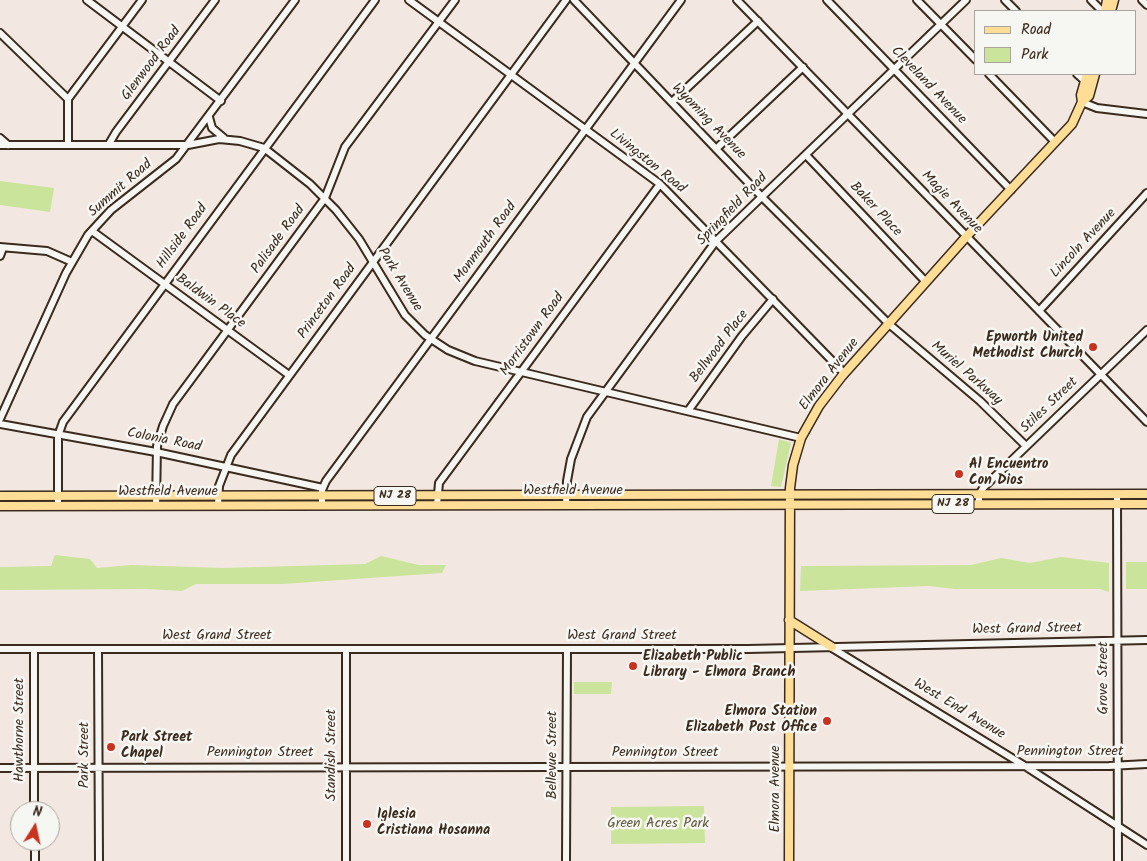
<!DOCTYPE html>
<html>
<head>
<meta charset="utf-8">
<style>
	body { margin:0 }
	#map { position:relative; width:1147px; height:861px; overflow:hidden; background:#f3e8e1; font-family:Kalam,sans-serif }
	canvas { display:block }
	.legend { position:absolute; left:974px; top:10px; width:162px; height:65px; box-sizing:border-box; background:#f6f6f2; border:1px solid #aba49d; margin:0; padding:6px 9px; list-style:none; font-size:15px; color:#3b2a1e }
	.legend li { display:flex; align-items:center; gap:10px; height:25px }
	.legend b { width:25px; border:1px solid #aba49d }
	.north { position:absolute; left:10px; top:801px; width:50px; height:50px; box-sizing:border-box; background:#f6f6f2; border:1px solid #aba49d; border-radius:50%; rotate:10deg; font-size:14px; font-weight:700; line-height:20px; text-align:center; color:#3b2a1e }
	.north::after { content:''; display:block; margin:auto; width:18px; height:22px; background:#c8321e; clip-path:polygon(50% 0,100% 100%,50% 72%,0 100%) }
</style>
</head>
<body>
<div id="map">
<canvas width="1147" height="861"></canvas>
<ul class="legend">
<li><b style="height:6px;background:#fedd96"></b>Road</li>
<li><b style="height:14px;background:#cbe49b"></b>Park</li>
</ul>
<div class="north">N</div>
</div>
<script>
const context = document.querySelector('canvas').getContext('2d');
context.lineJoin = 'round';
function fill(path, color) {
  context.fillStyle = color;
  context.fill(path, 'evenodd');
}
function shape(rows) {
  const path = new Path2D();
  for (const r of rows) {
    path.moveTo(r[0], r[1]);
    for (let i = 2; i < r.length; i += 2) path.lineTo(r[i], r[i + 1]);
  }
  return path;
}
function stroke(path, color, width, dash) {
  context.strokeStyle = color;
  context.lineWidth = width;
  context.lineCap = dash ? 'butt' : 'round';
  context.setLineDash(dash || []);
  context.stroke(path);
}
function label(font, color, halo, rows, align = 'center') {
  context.font = font + ' Kalam,sans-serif';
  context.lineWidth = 5;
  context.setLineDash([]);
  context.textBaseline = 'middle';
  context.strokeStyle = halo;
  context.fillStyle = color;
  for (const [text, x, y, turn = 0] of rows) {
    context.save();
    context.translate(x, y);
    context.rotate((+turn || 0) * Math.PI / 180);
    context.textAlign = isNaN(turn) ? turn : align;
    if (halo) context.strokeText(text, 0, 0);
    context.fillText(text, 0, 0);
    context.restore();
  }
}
fill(shape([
	[0,181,54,188,50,212,0,205],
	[779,439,791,443,781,487,771,486],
	[55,555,90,559,97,568,131,565,223,568,365,564,381,556,419,565,446,565,442,573,283,584,196,584,182,591,147,589,0,590,0,567,51,566],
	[1061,557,1109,563,1109,592,1100,589,955,589,929,586,800,591,801,566,971,565,1001,558,1030,563],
	[1126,562,1147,562,1147,589,1126,589],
	[574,682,612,682,611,694,574,694],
	[704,806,705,843,611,844,611,807]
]), '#cbe49b');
const minor = shape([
	[87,0,221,101],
	[409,0,660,184,844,373],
	[574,0,762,197,889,324,980,401,1026,446],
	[737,0,1147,422],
	[827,0,1011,190],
	[917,0,976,60],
	[1005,0,1016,11],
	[1091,0,1102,11],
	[1142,0,1147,5],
	[0,33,68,99],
	[989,74,1055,142],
	[1077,74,1085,81],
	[672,102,758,21],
	[1082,102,1097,108,1147,114],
	[209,117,212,128,224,138],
	[0,138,8,145],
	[109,144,116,132,215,0],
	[0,145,188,145,219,139,240,141,264,148,310,184,336,210,359,239,405,315,425,335,448,350,475,361,801,438],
	[68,145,68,99,142,0],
	[716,149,803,67],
	[806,155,926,282],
	[92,231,289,375],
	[0,247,47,251,72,262],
	[0,256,3,248],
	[1039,311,1147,193],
	[688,411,742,336,773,299],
	[0,419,66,273,88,235,111,210,176,159,295,0],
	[0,424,156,452,323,488],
	[1117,494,1118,861],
	[979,504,979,495,983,488,1147,330],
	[156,505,157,446,163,426,173,404,325,198,345,147,455,0],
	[218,505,219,486,231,455,566,0],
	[322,505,322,490,326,481,681,0],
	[437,505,439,483,660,184],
	[566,505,567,481,571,459,587,417,716,241,966,0],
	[58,506,58,436,63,422,375,0],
	[832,648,1025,766,1147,845],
	[0,649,748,649,1147,640],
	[34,649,34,811],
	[98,649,99,861],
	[346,650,346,861],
	[0,768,1109,766,1147,764],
	[35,841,35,861],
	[566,861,567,649]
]);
const major = shape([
	[1105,11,1107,0],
	[1111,11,1114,0],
	[1082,102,1081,95,1087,74],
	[0,496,1147,494],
	[0,506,1147,504],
	[789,620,832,647],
	[789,861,790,488,793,465,801,438,819,406,842,376,966,237,1072,124,1082,102,1089,96,1095,74]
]);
stroke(minor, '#3b2a1e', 10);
stroke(major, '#3b2a1e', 11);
stroke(minor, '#f6f6f2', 6);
stroke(major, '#fedd96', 8);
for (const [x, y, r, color] of [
	[1093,347,5,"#c8321e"],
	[959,474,5,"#c8321e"],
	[633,666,5,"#c8321e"],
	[827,721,5,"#c8321e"],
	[111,747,5,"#c8321e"],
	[367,824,5,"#c8321e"]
]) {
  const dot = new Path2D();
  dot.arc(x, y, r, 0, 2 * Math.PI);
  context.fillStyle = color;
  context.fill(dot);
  stroke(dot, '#f6f6f2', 2);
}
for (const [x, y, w] of [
	[395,496,42],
	[953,504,42]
]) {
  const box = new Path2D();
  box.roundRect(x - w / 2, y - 9.5, w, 19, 4);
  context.fillStyle = '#f6f6f2';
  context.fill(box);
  stroke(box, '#3b2a1e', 1);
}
label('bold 12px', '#3b2a1e', null, [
	["NJ 28",395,496],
	["NJ 28",953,504]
]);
label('14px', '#3b2a1e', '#f6f6f2', [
	["Glenwood Road",152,64,-53],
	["Cleveland Avenue",928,86,46],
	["Wyoming Avenue",708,122,46],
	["Livingston Road",647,162,39],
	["Summit Road",121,189,-41],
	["Magie Avenue",951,203,46],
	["Springfield Road",733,210,-46],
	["Baker Place",875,210,47],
	["Hillside Road",183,237,-54],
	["Palisade Road",279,240,-54],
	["Monmouth Road",486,243,-54],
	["Lincoln Avenue",1084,244,-47],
	["Park Avenue",399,280,58],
	["Baldwin Place",210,302,36],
	["Princeton Road",328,302,-54],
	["Morristown Road",533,335,-54],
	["Bellwood Place",720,347,-53],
	["Muriel Parkway",966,374,41],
	["Elmora Avenue",830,375,-52],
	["Stiles Street",1050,406,-44],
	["Colonia Road",164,441,11],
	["Westfield Avenue",573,492],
	["Westfield Avenue",168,493],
	["West Grand Street",1027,630,-1],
	["West Grand Street",217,637],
	["West Grand Street",622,637],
	["Grove Street",1105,678,-90],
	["West End Avenue",959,710,31],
	["Hawthorne Street",21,730,-90],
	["Pennington Street",1070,753],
	["Pennington Street",260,754],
	["Pennington Street",665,754],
	["Park Street",86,755,-90],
	["Standish Street",333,755,-90],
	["Bellevue Street",554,755,-90],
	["Elmora Avenue",777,789,-90]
]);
label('bold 14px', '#3b2a1e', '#f6f6f2', [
	["Epworth United",1083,339,"right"],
	["Methodist Church",1083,355,"right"],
	["Al Encuentro",969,466],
	["Con Dios",969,482],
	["Elizabeth Public",643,658],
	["Library - Elmora Branch",643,674],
	["Elmora Station",817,713,"right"],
	["Elizabeth Post Office",817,729,"right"],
	["Park Street",121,739],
	["Chapel",121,755],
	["Iglesia",377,816],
	["Cristiana Hosanna",377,832]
], 'left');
label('14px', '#5f583d', '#f6f6f2', [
	["Green Acres Park",658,825]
]);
</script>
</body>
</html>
